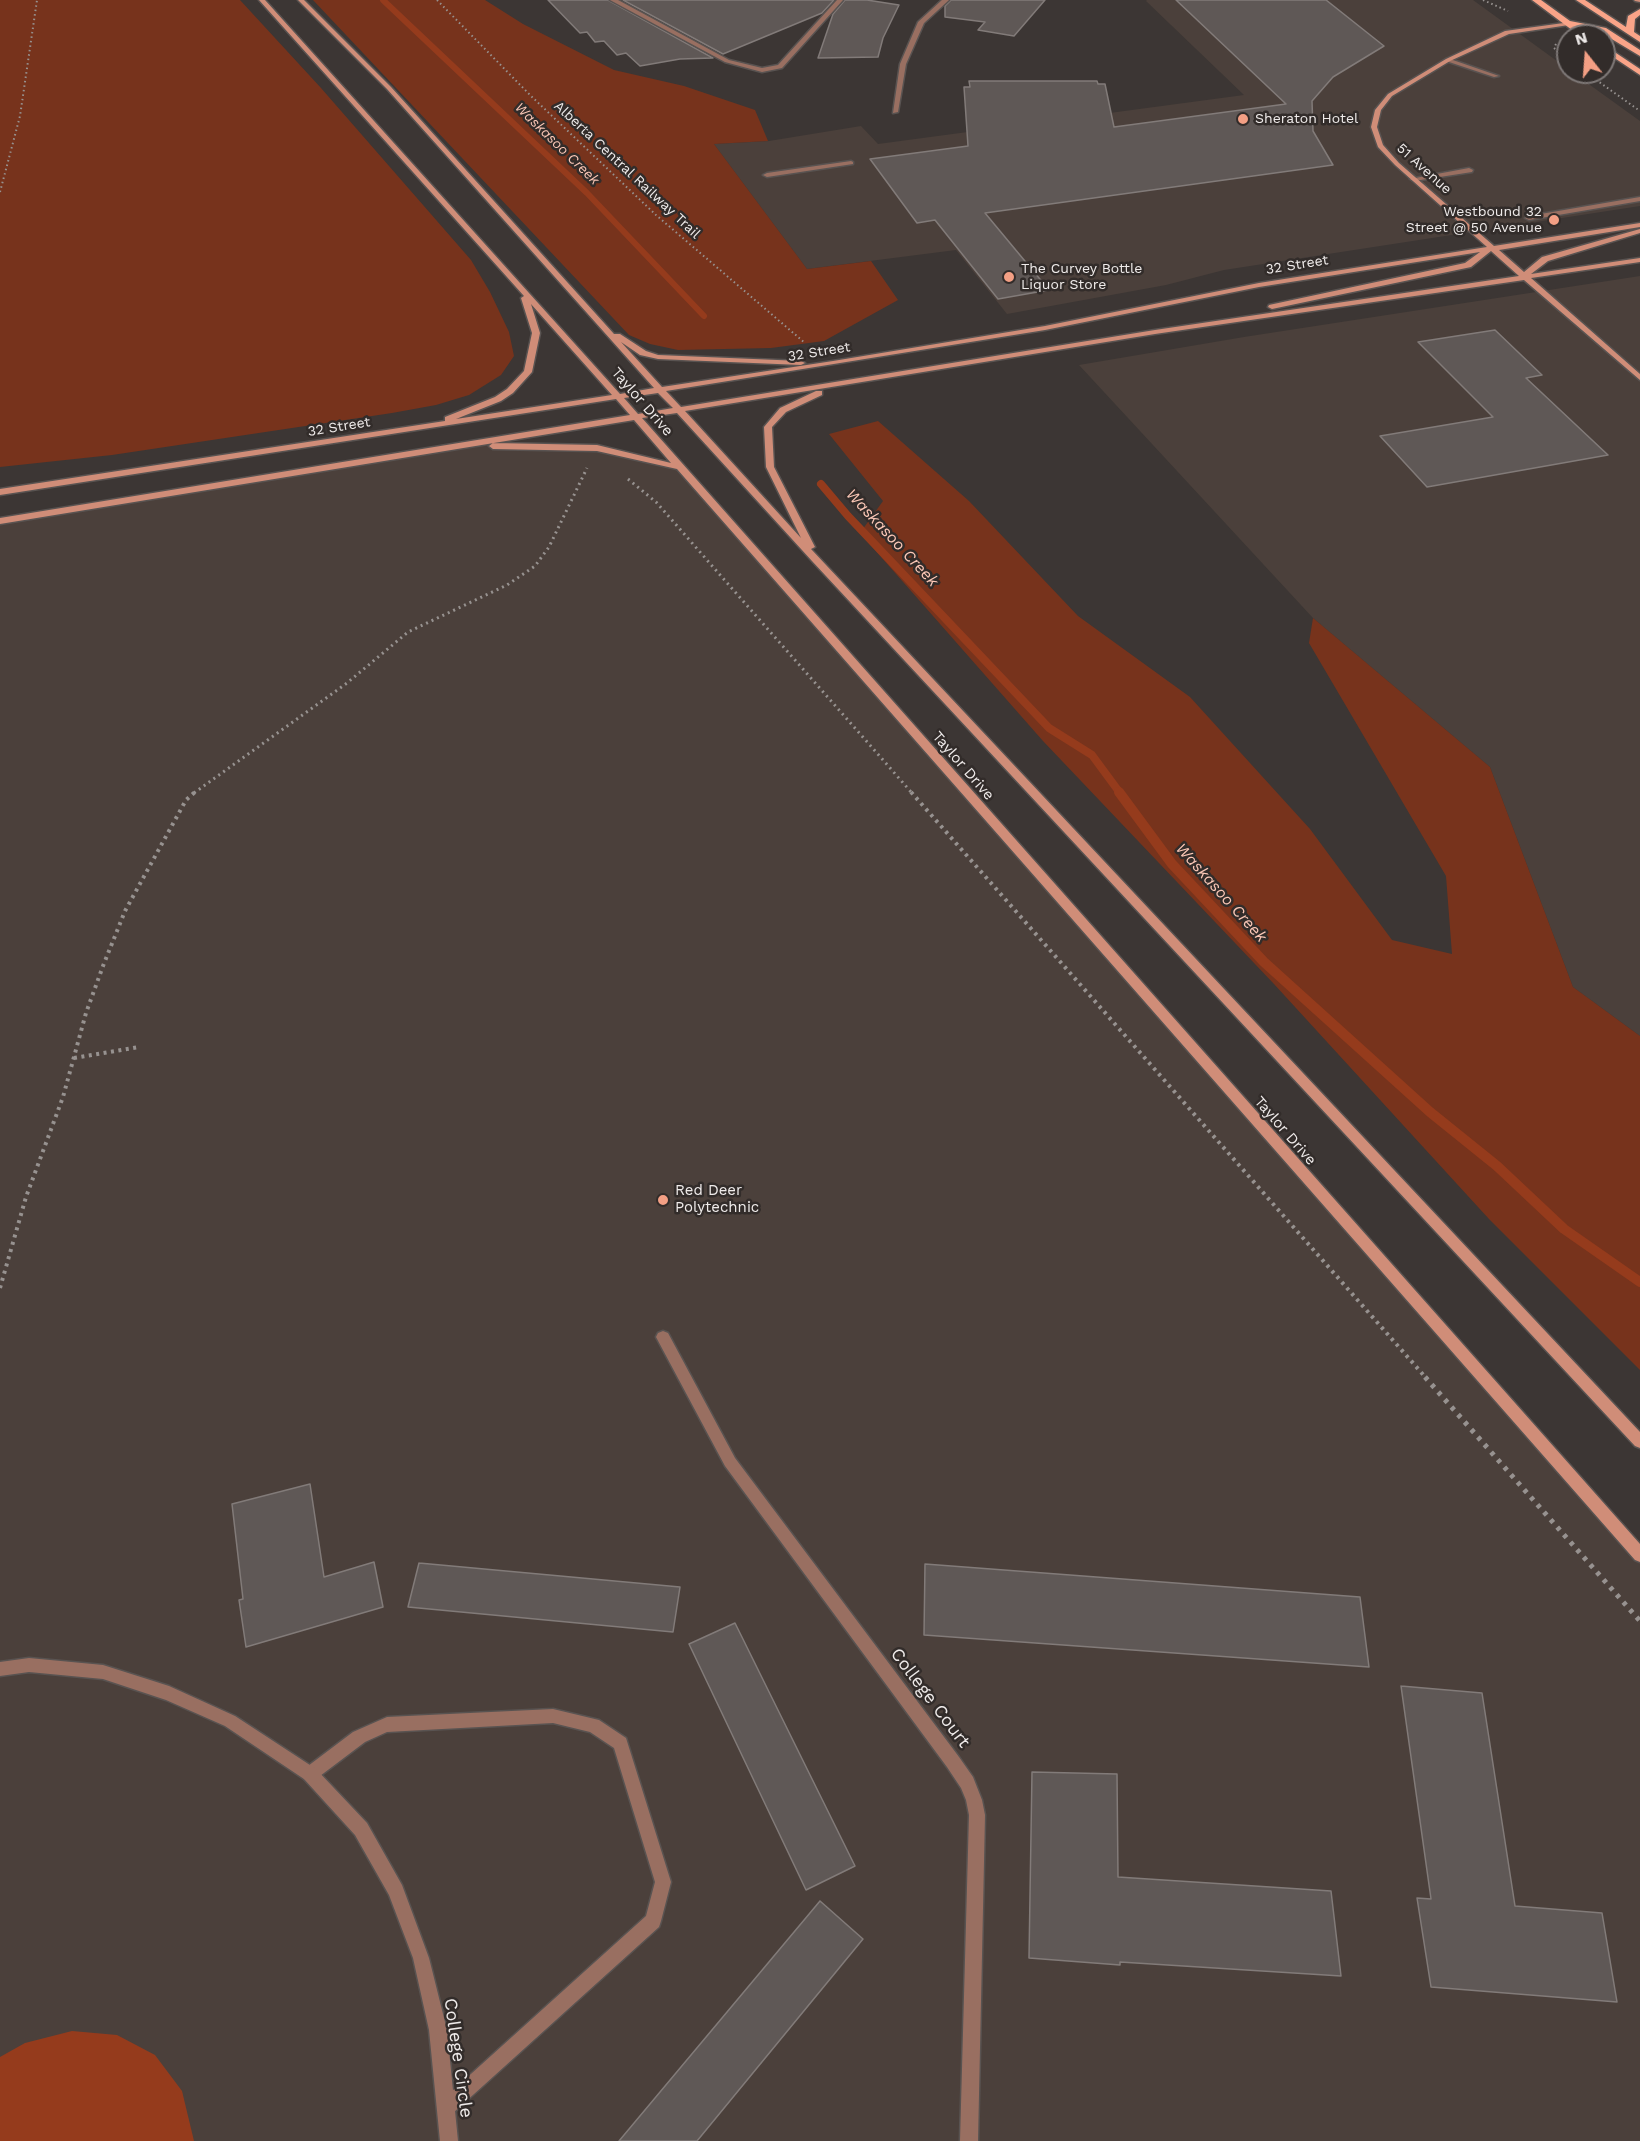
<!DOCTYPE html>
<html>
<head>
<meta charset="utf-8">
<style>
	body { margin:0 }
	#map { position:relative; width:1640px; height:2141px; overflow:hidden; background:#3c3634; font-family:"Work Sans",sans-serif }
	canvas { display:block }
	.north { position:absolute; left:1556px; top:24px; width:60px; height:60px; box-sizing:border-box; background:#322c2a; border:2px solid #7e7877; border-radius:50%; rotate:343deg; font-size:16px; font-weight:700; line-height:24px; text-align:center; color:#efebea }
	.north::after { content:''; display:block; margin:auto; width:21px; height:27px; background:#f39f84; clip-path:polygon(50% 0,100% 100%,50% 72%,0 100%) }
</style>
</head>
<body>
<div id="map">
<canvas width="1640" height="2141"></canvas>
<div class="north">N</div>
</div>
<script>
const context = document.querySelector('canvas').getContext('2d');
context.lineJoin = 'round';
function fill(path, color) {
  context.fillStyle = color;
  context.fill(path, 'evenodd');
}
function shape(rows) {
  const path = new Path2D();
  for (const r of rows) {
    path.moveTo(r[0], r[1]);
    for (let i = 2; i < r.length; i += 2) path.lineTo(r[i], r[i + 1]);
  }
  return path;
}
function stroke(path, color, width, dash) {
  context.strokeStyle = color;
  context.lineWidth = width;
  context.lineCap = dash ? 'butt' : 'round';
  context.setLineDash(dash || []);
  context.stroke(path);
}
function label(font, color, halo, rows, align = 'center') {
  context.font = font + ' "Work Sans",sans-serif';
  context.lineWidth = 5;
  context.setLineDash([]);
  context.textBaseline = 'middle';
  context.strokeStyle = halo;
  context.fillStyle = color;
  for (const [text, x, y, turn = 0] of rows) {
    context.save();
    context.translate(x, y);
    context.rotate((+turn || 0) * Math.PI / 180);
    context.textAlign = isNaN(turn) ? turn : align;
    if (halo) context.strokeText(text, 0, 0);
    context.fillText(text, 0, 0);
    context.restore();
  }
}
fill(shape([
	[1147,0,1473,0,1568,69,1568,72,1572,72,1640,121,1640,206,1224,270,1166,285,1007,314,956,250,807,269,714,144,769,141,861,126,878,144,1244,95,1146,1],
	[1640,276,1640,1036,1573,987,1490,767,1313,618,1079,365,1244,337],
	[453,446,580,446,679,467,1640,1555,1640,2141,0,2141,0,520]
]), '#4b403b');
fill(shape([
	[0,0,240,0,321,88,471,260,490,292,509,332,514,356,501,375,469,395,436,405,392,413,112,455,0,467],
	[313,0,485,0,523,24,614,70,684,86,755,110,768,141,714,144,807,269,871,261,898,300,824,341,771,348,678,350,650,344,629,335],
	[878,421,969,501,1078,616,1190,697,1310,829,1392,940,1452,954,1446,876,1309,643,1313,618,1490,767,1573,987,1640,1036,1640,1370,1489,1219,1274,984,1043,741,860,533,883,501,829,434]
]), '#77331c');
fill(shape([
	[72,2031,117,2035,155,2055,182,2091,194,2141,0,2141,0,2057,25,2043]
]), '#953b1c');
stroke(shape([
	[383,0,587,193,704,316]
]), '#953b1c', 6);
stroke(shape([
	[821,484,848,516,1049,728,1092,755,1120,793]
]), '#953b1c', 8);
stroke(shape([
	[1119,792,1172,864,1264,962,1430,1112,1497,1166,1564,1229,1640,1282]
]), '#953b1c', 10);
const building = shape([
	[548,0,608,0,713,58,680,59,640,66,626,53,617,55,604,41,595,42,587,32,580,33,548,0],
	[623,0,834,0,822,13,723,54,623,0],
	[845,0,867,0,899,5,883,38,878,57,818,58,833,14,845,0],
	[951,0,1045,0,1014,36,978,30,985,22,945,17,945,6,951,0],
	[1176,0,1326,0,1384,46,1333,77,1312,101,1313,131,1333,165,985,213,1049,290,998,299,935,220,917,223,870,159,968,146,964,87,970,87,969,81,1097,81,1098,84,1105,84,1114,127,1286,104,1176,0],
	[1495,330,1542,375,1526,378,1608,455,1427,487,1380,436,1493,417,1418,342,1495,330],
	[310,1484,324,1577,374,1562,383,1607,246,1647,239,1600,243,1599,232,1504,310,1484],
	[419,1563,680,1587,673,1632,408,1607,419,1563],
	[925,1564,1360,1597,1369,1667,924,1635,925,1564],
	[735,1623,855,1866,806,1890,689,1644,735,1623],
	[1401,1686,1482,1693,1515,1906,1602,1913,1617,2002,1431,1987,1417,1898,1431,1899,1401,1686],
	[1032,1772,1117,1774,1118,1877,1331,1891,1341,1976,1120,1962,1120,1965,1029,1958,1032,1772],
	[820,1901,863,1939,697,2141,619,2141,820,1901]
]);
fill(building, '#5f5856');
stroke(building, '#827b79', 1.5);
const lane = shape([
	[1446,59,1450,59,1499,76,1494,77,1446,61,1446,59],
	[851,161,853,162,853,164,767,177,763,175,767,173,851,161],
	[1469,168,1473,170,1472,172,1414,181,1410,179,1469,168],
	[1640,197,1640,201,1529,220,1525,218,1529,216,1640,197],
	[663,1331,668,1333,735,1458,959,1757,973,1777,982,1800,985,1815,978,2141,960,2141,969,1815,966,1800,961,1788,947,1767,725,1466,656,1337,658,1333,663,1331],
	[553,1709,599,1720,626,1738,671,1882,661,1921,659,1927,453,2113,447,2116,441,2113,438,2107,441,2101,646,1916,655,1882,614,1748,590,1732,553,1723,387,1732,365,1742,316,1779,310,1782,304,1779,302,1774,304,1769,353,1732,387,1717,553,1709]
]);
const street = shape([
	[610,0,618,0,729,60,762,68,778,65,837,0,843,0,782,68,762,72,725,62,610,0],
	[942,0,949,0,924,23,906,64,898,112,893,113,900,64,918,22,942,0],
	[29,1658,103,1665,169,1686,235,1716,316,1769,367,1823,402,1885,429,1958,447,2030,458,2141,440,2141,429,2030,413,1958,389,1895,355,1835,304,1779,225,1726,166,1700,103,1679,29,1672,0,1676,0,1662,29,1658]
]);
const secondary = shape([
	[259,0,265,0,620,394,654,388,387,89,298,0,304,0,391,87,614,334,620,334,646,351,658,355,801,361,805,363,801,365,658,359,640,355,621,342,662,387,833,361,1045,326,1259,283,1487,247,1395,165,1378,147,1371,127,1375,110,1388,94,1446,59,1505,31,1571,22,1571,24,1569,25,1509,34,1450,61,1392,96,1381,110,1377,127,1383,145,1399,163,1494,246,1640,223,1640,227,1499,250,1524,272,1542,257,1640,229,1640,233,1548,261,1531,274,1640,258,1640,262,1531,278,1640,374,1640,380,1524,280,1155,334,685,411,801,538,766,467,764,427,780,408,816,391,822,391,822,395,786,412,772,427,774,467,815,547,811,549,1640,1432,1640,1448,1635,1446,812,561,677,413,642,418,1640,1544,1640,1562,1635,1560,677,469,597,451,493,449,489,446,493,443,597,445,671,463,634,420,0,524,0,518,630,415,616,399,0,495,0,489,445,421,445,417,495,397,507,389,524,371,532,333,521,298,524,296,259,0],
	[1491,251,1519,276,1155,330,681,407,666,391,1045,330,1259,287,1480,252,1465,263,1269,305,1268,307,1272,309,1471,267,1491,251],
	[531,304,612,395,456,419,501,401,513,393,532,372,540,333,531,304],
	[658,393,673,408,638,414,624,398,658,393],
	[1634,0,1640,0,1640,2,1635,1,1634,0]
]);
const primary = shape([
	[1532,0,1541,0,1570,21,1606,28,1640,50,1640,56,1600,32,1578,27,1578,30,1572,30,1532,0],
	[1576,0,1585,0,1626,27,1628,16,1640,9,1640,15,1635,19,1634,32,1640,36,1640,42,1576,0],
	[1604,45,1640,69,1640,75,1604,51,1604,45]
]);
stroke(lane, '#595351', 3);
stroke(street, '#595351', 3);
stroke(secondary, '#595351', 3);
stroke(primary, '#595351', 3);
stroke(shape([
	[437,0,530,95,656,215,805,343],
	[1483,0,1508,11],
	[1556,44,1554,48,1568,60],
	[1585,72,1640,111],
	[0,192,20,116,37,0]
]), '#979290', 2, [1.5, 3]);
stroke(shape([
	[628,479,656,502,912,793],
	[194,793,347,683,408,632,507,585,535,566,549,547,587,468]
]), '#979290', 3, [2, 4]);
stroke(shape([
	[911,792,1427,1379],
	[74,1058,139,1047],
	[0,1288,26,1197,63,1097,86,1013,103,966,125,911,186,800,195,792]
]), '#979290', 4, [3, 4.5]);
stroke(shape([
	[1425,1377,1640,1621]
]), '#979290', 5, [4, 6]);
fill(lane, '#996f61');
fill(street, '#996f61');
fill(secondary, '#d08d78');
fill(primary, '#faa488');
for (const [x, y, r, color] of [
	[1243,119,6,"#f39f84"],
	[1554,220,6,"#f39f84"],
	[1009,277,6,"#f39f84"],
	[663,1200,6,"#f39f84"]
]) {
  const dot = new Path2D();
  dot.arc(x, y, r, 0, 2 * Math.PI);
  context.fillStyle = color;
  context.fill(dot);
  stroke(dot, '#322c2a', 2);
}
label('14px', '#efebea', '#322c2a', [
	["Sheraton Hotel",1255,119],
	["Westbound 32",1542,212,"right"],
	["Street @ 50 Avenue",1542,228,"right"],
	["The Curvey Bottle",1021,269],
	["Liquor Store",1021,285]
], 'left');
label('italic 14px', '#fcc8b7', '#322c2a', [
	["Waskasoo Creek",557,144,44]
]);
label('14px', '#efebea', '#322c2a', [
	["51 Avenue",1424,169,42],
	["Alberta Central Railway Trail",627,170,43],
	["32 Street",1297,265,-9],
	["32 Street",819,352,-9],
	["32 Street",339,427,-9]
]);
label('15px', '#efebea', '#322c2a', [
	["Taylor Drive",642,402,49],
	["Taylor Drive",963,766,49],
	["Taylor Drive",1285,1131,49]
]);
label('15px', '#efebea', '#322c2a', [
	["Red Deer",675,1191],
	["Polytechnic",675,1208]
], 'left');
label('italic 16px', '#fcc8b7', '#322c2a', [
	["Waskasoo Creek",892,538,47],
	["Waskasoo Creek",1221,893,48]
]);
label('18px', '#efebea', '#322c2a', [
	["College Court",930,1698,53],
	["College Circle",458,2058,82]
]);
</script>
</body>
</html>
